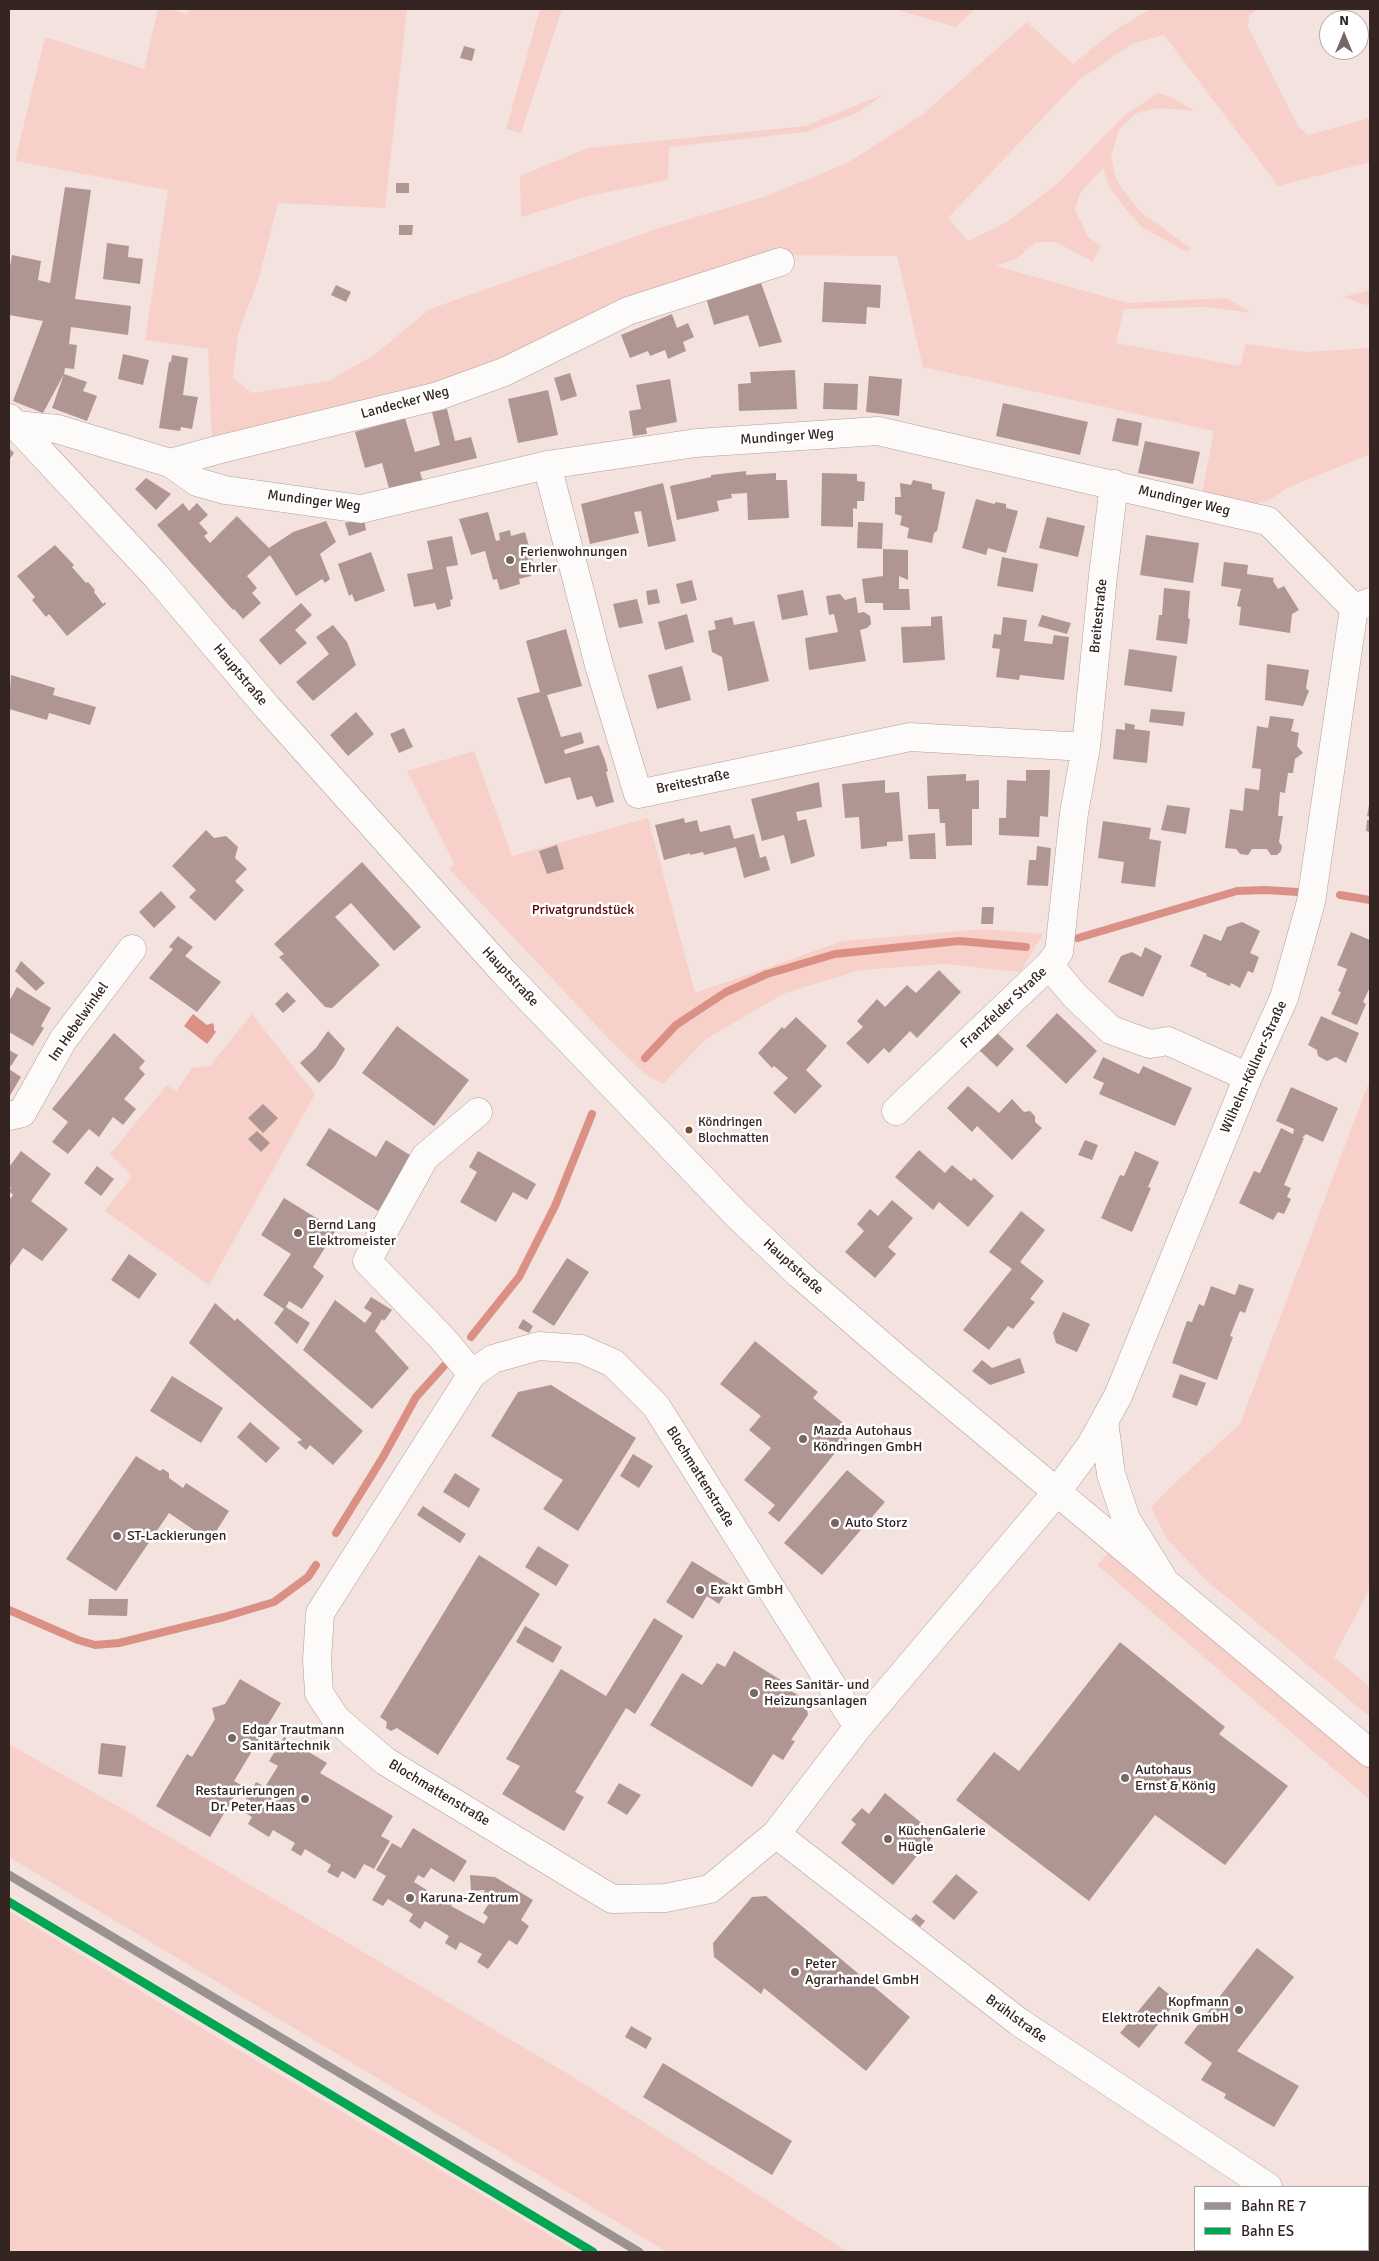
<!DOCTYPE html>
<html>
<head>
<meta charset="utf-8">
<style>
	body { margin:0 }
	#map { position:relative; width:1379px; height:2261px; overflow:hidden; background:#f4e2df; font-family:Signika,sans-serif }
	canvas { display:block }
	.frame { position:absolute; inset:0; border:10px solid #342522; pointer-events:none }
	.legend { position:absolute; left:1194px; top:2186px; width:175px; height:65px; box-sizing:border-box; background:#fff; border:1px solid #aea8a7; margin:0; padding:6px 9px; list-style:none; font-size:15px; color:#342522 }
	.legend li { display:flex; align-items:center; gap:10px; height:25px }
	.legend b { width:25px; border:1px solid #aea8a7 }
	.north { position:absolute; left:1319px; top:10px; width:50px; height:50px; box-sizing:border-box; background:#fff; border:1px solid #aea8a7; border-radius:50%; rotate:0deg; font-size:14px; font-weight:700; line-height:20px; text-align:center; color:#342522 }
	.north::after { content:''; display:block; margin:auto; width:18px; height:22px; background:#776764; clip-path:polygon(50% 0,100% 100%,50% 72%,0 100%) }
</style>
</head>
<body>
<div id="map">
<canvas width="1379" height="2261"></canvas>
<div class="frame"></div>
<ul class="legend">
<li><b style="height:6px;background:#9a9290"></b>Bahn RE 7</li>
<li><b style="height:6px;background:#00a651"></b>Bahn ES</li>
</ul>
<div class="north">N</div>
</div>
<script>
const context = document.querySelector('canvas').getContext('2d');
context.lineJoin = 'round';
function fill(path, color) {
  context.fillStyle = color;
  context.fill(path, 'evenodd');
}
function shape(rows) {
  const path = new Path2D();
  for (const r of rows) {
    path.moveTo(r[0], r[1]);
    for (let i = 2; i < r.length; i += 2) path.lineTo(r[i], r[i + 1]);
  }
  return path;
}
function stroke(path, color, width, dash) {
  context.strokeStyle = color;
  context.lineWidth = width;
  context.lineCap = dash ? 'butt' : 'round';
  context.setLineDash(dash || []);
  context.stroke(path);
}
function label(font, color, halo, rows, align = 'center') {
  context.font = font + ' Signika,sans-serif';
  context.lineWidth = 5;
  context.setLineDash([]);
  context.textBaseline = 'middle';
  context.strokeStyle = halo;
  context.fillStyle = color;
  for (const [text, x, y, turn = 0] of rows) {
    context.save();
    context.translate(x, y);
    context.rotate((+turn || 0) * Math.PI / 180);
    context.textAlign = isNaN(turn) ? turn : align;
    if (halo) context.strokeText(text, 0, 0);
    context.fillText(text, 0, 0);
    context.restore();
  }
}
fill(shape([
	[158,9,170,9,187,14,190,9,407,9,385,208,278,203,258,281,238,334,233,378,252,393,329,381,374,355,430,309,662,227,764,197,847,163,922,115,1027,22,1073,64,1114,31,1150,9,1259,9,1249,15,1248,27,1298,126,1308,135,1370,118,1370,162,1278,186,1164,35,1132,44,1079,80,948,218,968,241,1005,223,1056,185,1125,115,1158,93,1171,97,1195,111,1158,108,1137,113,1119,129,1111,156,1116,179,1126,194,1141,212,1190,248,1187,252,1142,227,1125,208,1108,184,1103,168,1080,193,1075,210,1089,238,1101,245,1093,262,1056,242,1036,242,1016,259,996,266,1128,303,1226,298,1252,313,1207,307,1124,309,1116,343,1240,366,1246,344,1305,352,1370,348,1370,454,1287,488,1268,501,1255,504,1202,493,1214,431,923,367,897,256,770,255,479,377,212,443,208,349,145,340,168,190,15,161,45,37,144,69],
	[540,9,562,9,521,133,506,129],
	[894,9,975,9,956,27],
	[884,94,857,113,806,132,669,147,668,180,588,196,521,217,520,176,588,148,805,126],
	[1370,290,1370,306,1343,297],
	[474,751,512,856,648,818,695,993,843,941,984,929,1043,934,1020,972,946,964,860,970,785,993,706,1039,663,1084,645,1074,609,1039,449,869,454,863,407,771],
	[252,1014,315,1094,209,1285,105,1211,132,1176,110,1154,167,1085,176,1092,192,1068,210,1066],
	[1370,1079,1370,1588,1334,1657,1370,1687,1370,1717,1207,1581,1167,1539,1151,1507,1175,1483,1240,1424],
	[1113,1548,1370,1762,1370,1800,1097,1565],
	[9,1744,114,1804,565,2072,848,2252,667,2252,9,1857],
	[9,1911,203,2029,578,2252,9,2252]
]), '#f8d0ca');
fill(shape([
	[193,1014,207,1025,212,1023,214,1025,214,1030,216,1032,207,1044,184,1026]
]), '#db9086');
stroke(shape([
	[1340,895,1370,900],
	[1078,938,1237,891,1265,890,1298,892],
	[645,1058,676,1025,726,992,767,974,835,954,959,941,1026,947],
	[471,1337,519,1277,555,1206,592,1114],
	[336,1533,383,1457,416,1397,444,1366],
	[9,1610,78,1640,95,1645,119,1643,224,1617,274,1602,308,1577,316,1565]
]), '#db9086', 8);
fill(shape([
	[464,46,475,49,472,61,460,58],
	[396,183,409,183,409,193,396,193],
	[65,187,91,190,75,299,131,306,128,335,71,327,69,344,77,345,74,369,65,368,64,374,43,413,13,401,43,321,9,315,9,272,12,255,41,261,38,280,50,283],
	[399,225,413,225,412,235,399,235],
	[107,243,129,246,128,257,143,259,140,284,103,279],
	[760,280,782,342,759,347,748,315,714,325,706,298],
	[824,282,881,285,880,308,867,307,866,324,822,322],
	[336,285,351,292,346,302,331,295],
	[672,314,677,328,688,323,694,337,683,342,686,351,668,359,665,350,650,356,648,351,630,358,621,335],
	[123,354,149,360,143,385,118,379],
	[172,355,188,358,183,395,198,397,192,429,181,427,180,431,159,428,169,362,171,362],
	[795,370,797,409,739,411,738,384,751,383,750,372],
	[570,373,577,396,561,401,554,378],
	[64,374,87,382,83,391,97,396,87,421,52,408],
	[869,376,902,379,899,416,866,412],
	[670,379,677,422,646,428,647,434,633,436,629,411,641,409,636,385],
	[824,383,858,384,857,410,823,409],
	[548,390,558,435,518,443,508,399],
	[1003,403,1088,422,1080,455,996,436],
	[447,409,455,441,471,437,477,458,420,472,423,482,390,492,382,463,365,468,355,432,405,418,415,452,440,445,432,412],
	[1117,418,1142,423,1138,446,1112,441],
	[1145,441,1200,452,1193,484,1138,473],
	[9,448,14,453,9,460],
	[746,471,746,475,776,473,776,480,787,480,789,518,748,520,747,493,731,494,732,498,717,501,719,511,677,520,670,486,711,477,711,475],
	[822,473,857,474,857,481,865,482,864,501,857,501,857,509,853,508,853,527,821,526],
	[146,478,171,494,156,510,135,489],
	[913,480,932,484,932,489,945,492,937,531,934,533,932,543,907,538,909,528,900,525,902,516,895,514,895,497,901,497,900,483,911,485],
	[663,483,676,541,648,547,641,511,634,512,639,533,590,544,581,504],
	[976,499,994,504,996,502,1006,504,1006,508,1018,511,1006,553,988,548,986,555,962,548],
	[183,503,189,511,197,503,208,515,199,523,208,533,204,536,210,543,237,516,269,548,293,532,326,521,336,542,320,554,330,579,325,583,322,579,296,596,270,555,247,576,257,588,252,593,261,603,243,619,234,609,233,610,157,525],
	[488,512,496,541,500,540,499,533,510,530,511,536,525,532,535,569,529,570,531,576,519,579,520,584,500,590,497,579,493,580,485,551,471,555,459,519],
	[1047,517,1085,526,1078,557,1039,548],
	[364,519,366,530,349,536,345,523],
	[858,522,883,523,882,549,857,548],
	[1146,535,1199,543,1193,583,1140,575],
	[452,536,458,565,446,567,453,599,450,600,451,606,437,610,435,603,414,607,407,574,433,569,427,541],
	[55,545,74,565,72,567,86,583,88,582,95,590,94,592,103,604,105,602,106,604,67,636,49,614,46,617,32,600,35,597,17,576],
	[883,549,908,550,908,580,899,576,899,589,909,589,910,610,883,610,883,603,865,603,862,579,883,576],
	[371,552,385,591,355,602,352,594,349,596,338,564],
	[1002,557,1038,564,1033,592,997,586],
	[1224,562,1248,565,1247,574,1274,578,1273,581,1278,589,1284,586,1299,610,1292,614,1290,633,1239,625,1241,607,1237,606,1241,589,1221,586],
	[692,580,697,600,681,604,676,584],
	[1164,588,1190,591,1188,618,1190,619,1187,644,1156,640,1159,615,1162,615],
	[657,589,660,603,648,605,646,591],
	[803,590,808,615,782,620,777,595],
	[840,594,845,600,856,597,858,613,864,612,870,616,871,624,867,628,860,630,866,661,809,670,805,638,838,632,834,614,829,615,826,596],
	[637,599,643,623,619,628,613,604],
	[301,603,312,615,295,630,307,643,280,665,259,640],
	[687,614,694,642,665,650,658,622],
	[1042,615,1071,623,1067,634,1038,626],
	[942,616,945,660,903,663,901,627,931,626,931,617],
	[732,617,734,625,754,621,769,681,728,691,722,657,712,652,708,631,716,629,714,621],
	[1003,617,1027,620,1024,641,1052,644,1054,635,1069,637,1064,680,1020,675,1019,680,996,677,1000,649,992,648,994,634,1001,635],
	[333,625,347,642,356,665,313,701,296,682,329,654,316,637],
	[566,629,582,686,547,695,561,737,581,732,584,743,564,750,565,754,599,745,605,760,608,771,606,772,614,802,596,807,592,796,577,800,570,777,545,784,517,698,540,692,526,641],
	[1129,649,1177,656,1172,692,1124,685],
	[1267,664,1309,670,1306,688,1309,691,1303,706,1265,700],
	[682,666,691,700,657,709,648,675],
	[11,675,55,688,53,695,96,707,90,725,49,713,47,720,9,709],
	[1151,709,1185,712,1183,726,1149,722],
	[356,712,374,734,348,756,330,735],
	[1270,716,1294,719,1291,731,1299,733,1297,746,1303,753,1295,759,1293,773,1288,773,1285,793,1280,792,1278,816,1283,816,1279,842,1282,846,1281,851,1277,855,1271,855,1267,849,1252,849,1248,855,1240,854,1236,849,1225,848,1230,809,1243,811,1245,788,1259,790,1261,769,1252,768,1257,726,1268,728],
	[1125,723,1135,725,1134,729,1150,731,1147,763,1113,759,1116,729,1125,730],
	[404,728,413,747,399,753,390,734],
	[1026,770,1050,770,1048,817,1040,816,1039,837,999,835,999,818,1006,818,1007,780,1026,781],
	[966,774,966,781,979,780,979,809,972,809,972,845,946,846,945,823,940,823,939,809,928,809,927,776],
	[885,780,885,793,899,792,903,841,887,842,887,846,861,849,859,817,845,818,842,784],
	[819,782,822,807,796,812,798,821,806,819,815,856,791,864,784,835,762,841,751,799],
	[1167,805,1190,808,1186,834,1161,830],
	[1369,805,1370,805,1370,817,1367,816],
	[684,818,685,823,697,820,700,832,730,825,734,839,754,834,760,858,766,856,770,870,744,878,736,847,704,855,703,852,690,855,690,853,664,860,655,825],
	[1367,820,1370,820,1370,832,1366,831],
	[1103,821,1151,828,1149,839,1161,841,1155,887,1121,883,1124,862,1098,858],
	[206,830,214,838,226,836,238,847,235,858,247,869,235,881,244,890,215,921,189,897,196,890,172,866],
	[935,833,936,859,910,859,908,835],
	[557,845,564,869,547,874,539,851],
	[1037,846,1051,848,1048,886,1027,885,1029,860,1036,860],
	[362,862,421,927,394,951,351,903,335,917,380,965,332,1008,325,1007,279,957,284,954,274,944],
	[161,891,176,907,154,928,139,912],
	[982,907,994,907,993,924,981,924],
	[1242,922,1260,931,1250,953,1259,957,1253,973,1248,971,1240,988,1231,983,1230,986,1206,976,1207,974,1190,966,1204,934,1221,941,1227,927],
	[1351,932,1370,940,1370,987,1363,1002,1366,1004,1357,1025,1331,1014,1341,992,1338,991,1347,969,1337,965],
	[178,936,193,947,185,956,221,982,197,1012,149,978,173,949,169,947],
	[1145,947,1162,956,1143,997,1108,982,1121,956,1132,952,1141,957],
	[21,961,45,983,36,991,15,971],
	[939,970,961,992,917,1038,910,1031,889,1053,884,1048,868,1064,846,1043,863,1027,857,1021,877,999,885,1007,907,985,916,993],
	[17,987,51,1008,41,1026,44,1028,33,1046,9,1032,9,1001],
	[287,992,296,1001,283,1013,275,1004],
	[1057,1013,1097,1051,1066,1084,1026,1046],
	[1321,1016,1359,1033,1346,1063,1336,1057,1327,1061,1318,1056,1317,1050,1308,1045],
	[796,1017,827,1046,806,1070,822,1086,795,1114,773,1093,788,1078,774,1066,772,1068,758,1053,782,1027,784,1029],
	[397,1026,469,1080,434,1126,362,1073],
	[328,1031,345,1049,335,1066,319,1083,300,1063,316,1048],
	[996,1032,1014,1049,997,1067,979,1050],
	[114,1033,145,1061,139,1068,145,1074,124,1099,136,1109,123,1125,113,1117,99,1137,89,1129,68,1154,52,1142,68,1122,52,1109],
	[9,1050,18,1055,11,1066,9,1065],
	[1103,1057,1139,1074,1143,1066,1192,1088,1175,1126,1099,1094,1104,1083,1093,1078],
	[9,1069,21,1077,9,1097],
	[968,1086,999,1113,1012,1099,1024,1112,1030,1111,1035,1116,1035,1122,1042,1128,1012,1160,977,1126,972,1132,947,1108],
	[1291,1087,1338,1108,1323,1142,1306,1134,1302,1138,1304,1138,1284,1185,1291,1188,1287,1197,1291,1199,1284,1214,1278,1212,1273,1220,1239,1203,1254,1171,1260,1173,1281,1128,1293,1134,1294,1129,1276,1121],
	[263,1104,278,1118,263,1133,248,1118],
	[329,1128,376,1157,386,1140,413,1157,378,1211,306,1165],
	[257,1131,270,1143,261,1152,248,1139],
	[1085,1140,1098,1145,1092,1160,1078,1155],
	[919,1150,945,1173,952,1165,971,1181,974,1178,994,1196,968,1227,939,1202,933,1210,895,1177],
	[21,1151,51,1174,31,1201,68,1229,42,1261,23,1248,9,1267,9,1200,13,1195,9,1191,11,1188,9,1186,9,1167],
	[478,1151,536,1184,527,1200,513,1192,496,1222,460,1202,477,1172,469,1167],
	[1135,1151,1159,1162,1148,1187,1151,1188,1132,1232,1101,1218,1120,1175,1124,1176],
	[97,1166,114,1179,101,1196,84,1183],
	[284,1198,336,1230,313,1267,324,1276,302,1309,289,1301,286,1307,310,1323,297,1344,274,1323,284,1309,263,1295,291,1254,261,1235],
	[892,1200,913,1218,888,1247,896,1254,875,1278,845,1252,864,1231,857,1224,870,1209,878,1216],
	[1021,1211,1045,1230,1020,1262,1044,1281,1030,1299,1035,1302,1013,1329,1008,1326,989,1350,963,1330,1012,1269,989,1252],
	[129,1254,157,1274,139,1299,111,1280],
	[567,1258,589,1272,554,1326,532,1312],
	[1239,1284,1254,1289,1245,1313,1240,1311,1230,1336,1233,1337,1217,1380,1172,1363,1187,1321,1192,1322,1199,1304,1204,1306,1211,1286,1235,1295],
	[371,1297,392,1310,384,1321,382,1319,375,1331,409,1368,372,1409,303,1350,335,1300,365,1323,372,1313,364,1308],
	[215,1303,235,1321,237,1318,363,1431,333,1465,310,1445,306,1450,297,1442,302,1440,189,1343],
	[1063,1312,1090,1324,1077,1352,1056,1343,1053,1333],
	[523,1319,533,1326,529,1333,518,1328],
	[755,1341,818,1392,813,1398,853,1431,779,1522,768,1513,775,1505,744,1480,771,1448,749,1430,761,1416,720,1384],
	[1020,1358,1025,1373,990,1385,972,1371,982,1360,992,1368],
	[1180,1374,1206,1383,1197,1406,1172,1397],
	[172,1376,223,1408,201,1443,150,1411],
	[551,1385,636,1438,578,1531,543,1509,563,1480,491,1436,518,1392],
	[250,1422,280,1448,266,1463,237,1437],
	[633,1454,653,1466,639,1488,620,1476],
	[136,1456,160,1471,163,1469,169,1473,169,1478,183,1488,186,1483,229,1511,210,1541,169,1513,116,1591,66,1559],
	[847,1470,885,1502,822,1575,784,1543],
	[455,1473,480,1489,469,1508,443,1492],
	[423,1506,466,1534,460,1543,417,1515],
	[538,1546,569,1565,556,1586,525,1567],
	[479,1555,540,1594,438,1755,397,1728,391,1731,386,1728,387,1722,380,1717],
	[692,1561,731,1585,719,1604,707,1596,693,1619,666,1602],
	[89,1599,128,1599,127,1616,88,1615],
	[654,1618,683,1636,635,1714,626,1708,575,1792,584,1797,564,1831,502,1794,520,1766,506,1759,561,1669,606,1696],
	[525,1626,562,1647,553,1663,516,1642],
	[1120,1642,1225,1727,1219,1734,1288,1786,1225,1865,1155,1815,1089,1901,956,1800,994,1752,1019,1771],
	[734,1651,784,1682,782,1686,805,1699,808,1715,791,1740,795,1741,783,1760,773,1754,752,1787,650,1725,682,1673,702,1685,717,1663,725,1667],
	[240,1679,281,1703,234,1781,241,1785,210,1837,156,1806,187,1754,192,1757,215,1719,212,1708,225,1704],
	[284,1737,327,1763,320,1773,393,1816,381,1836,390,1841,374,1869,364,1864,355,1879,342,1871,338,1878,327,1872,331,1865,305,1849,301,1856,291,1850,295,1843,273,1830,269,1837,248,1824,252,1817,240,1810,256,1782,265,1787,278,1766,269,1761],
	[101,1743,126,1746,122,1777,98,1774],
	[619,1783,641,1795,627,1815,607,1803],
	[885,1793,935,1834,893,1885,841,1843,856,1824,851,1820,862,1808,869,1814],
	[413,1828,467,1861,454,1882,431,1868,424,1878,418,1875,414,1882,438,1897,440,1893,454,1902,451,1906,484,1924,488,1917,483,1913,489,1903,480,1898,485,1890,471,1891,470,1875,495,1877,533,1900,521,1920,529,1926,517,1945,509,1940,488,1969,477,1962,482,1954,460,1942,456,1950,445,1943,449,1936,425,1921,420,1929,409,1921,413,1914,388,1899,383,1906,372,1900,386,1876,376,1870,392,1843,401,1848],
	[956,1874,978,1892,954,1920,932,1902],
	[766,1896,910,2017,866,2071,764,1988,761,1994,714,1957,713,1943,752,1897],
	[916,1914,925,1921,920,1927,911,1919],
	[1257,1948,1294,1977,1237,2051,1299,2086,1274,2127,1224,2098,1226,2094,1201,2080,1212,2063,1184,2043],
	[1159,1986,1177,2001,1139,2048,1120,2033],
	[631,2026,652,2038,646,2049,625,2037],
	[663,2063,792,2141,772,2175,643,2097],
	[1268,2250,1313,2250,1311,2252,1266,2252]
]), '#b09693');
const street = shape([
	[16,425,57,429,170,463,217,450,438,396,504,372,628,311,780,262],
	[170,463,197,482,225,490,361,509,547,465,696,443,878,431,1268,521,1354,608,1370,602],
	[547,465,599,665,638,794,910,737,1086,747],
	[1049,965,1059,952,1074,813,1086,747,1103,576,1114,484],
	[896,1111,1049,965,1075,996,1111,1030,1150,1044,1168,1041,1248,1077],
	[9,1116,22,1113,63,1040,132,949],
	[472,1374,442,1338,367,1261,425,1157,478,1112],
	[1104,1421,1111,1474,1126,1519,1162,1577],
	[858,1727,656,1406,613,1363,581,1349,539,1346,493,1359,472,1374,320,1613,317,1660,319,1693,336,1719,385,1761,612,1899,665,1898,710,1889,776,1834,858,1727,1056,1493,1091,1445,1118,1396,1248,1077,1284,998,1311,902,1354,608],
	[776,1834,1019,2022,1268,2187],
	[1368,2249,1370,2251]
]);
const primary = shape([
	[9,418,156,576,267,707,503,971,736,1214,799,1274,901,1362,1370,1753]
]);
stroke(street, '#ae9f9c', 29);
stroke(primary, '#ae9f9c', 29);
stroke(street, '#fdfbfa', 28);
stroke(primary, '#fdfbfa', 28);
stroke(shape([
	[9,1875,639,2252]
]), '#9a9290', 9);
stroke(shape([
	[9,1902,593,2252]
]), '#00a651', 9);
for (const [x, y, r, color] of [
	[510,560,5,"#776764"],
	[689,1130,4.5,"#7a4b2a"],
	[298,1233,5,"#776764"],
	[803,1439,5,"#776764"],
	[835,1523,5,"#776764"],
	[117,1536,5,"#776764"],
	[700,1590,5,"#776764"],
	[754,1693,5,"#776764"],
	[232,1738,5,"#776764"],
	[1125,1778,5,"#776764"],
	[305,1799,5,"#776764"],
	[888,1839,5,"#776764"],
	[410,1898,5,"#776764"],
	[795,1972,5,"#776764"],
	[1239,2010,5,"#776764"]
]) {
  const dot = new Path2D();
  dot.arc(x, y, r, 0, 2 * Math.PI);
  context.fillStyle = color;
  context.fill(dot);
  stroke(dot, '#fff', 2);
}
label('13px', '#342522', '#fff', [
	["Köndringen",698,1123],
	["Blochmatten",698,1139]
], 'left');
label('14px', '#342522', '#fff', [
	["Landecker Weg",405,403,-15],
	["Mundinger Weg",787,437,-4],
	["Mundinger Weg",314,501,7],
	["Mundinger Weg",1184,501,13],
	["Breitestraße",1099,616,-84],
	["Hauptstraße",240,675,50],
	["Breitestraße",693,782,-12],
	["Hauptstraße",510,977,47],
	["Franzfelder Straße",1004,1008,-43],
	["Im Hebelwinkel",79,1022,-55],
	["Wilhelm-Köllner-Straße",1254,1067,-66],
	["Hauptstraße",793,1267,42],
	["Blochmattenstraße",700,1477,58],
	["Blochmattenstraße",439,1793,31],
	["Brühlstraße",1016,2019,36]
]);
label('14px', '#342522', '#fff', [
	["Ferienwohnungen",520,552],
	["Ehrler",520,568],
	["Bernd Lang",308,1225],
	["Elektromeister",308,1241],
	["Mazda Autohaus",813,1431],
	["Köndringen GmbH",813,1447],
	["Auto Storz",845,1523],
	["ST-Lackierungen",127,1536],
	["Exakt GmbH",710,1590],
	["Rees Sanitär- und",764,1685],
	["Heizungsanlagen",764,1701],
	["Edgar Trautmann",242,1730],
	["Sanitärtechnik",242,1746],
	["Autohaus",1135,1770],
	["Ernst & König",1135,1786],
	["Restaurierungen",295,1791,"right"],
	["Dr. Peter Haas",295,1807,"right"],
	["KüchenGalerie",898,1831],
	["Hügle",898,1847],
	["Karuna-Zentrum",420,1898],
	["Peter",805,1964],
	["Agrarhandel GmbH",805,1980],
	["Kopfmann",1229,2002,"right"],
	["Elektrotechnik GmbH",1229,2018,"right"]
], 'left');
label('14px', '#5e0000', '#fff', [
	["Privatgrundstück",583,910]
]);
</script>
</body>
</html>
